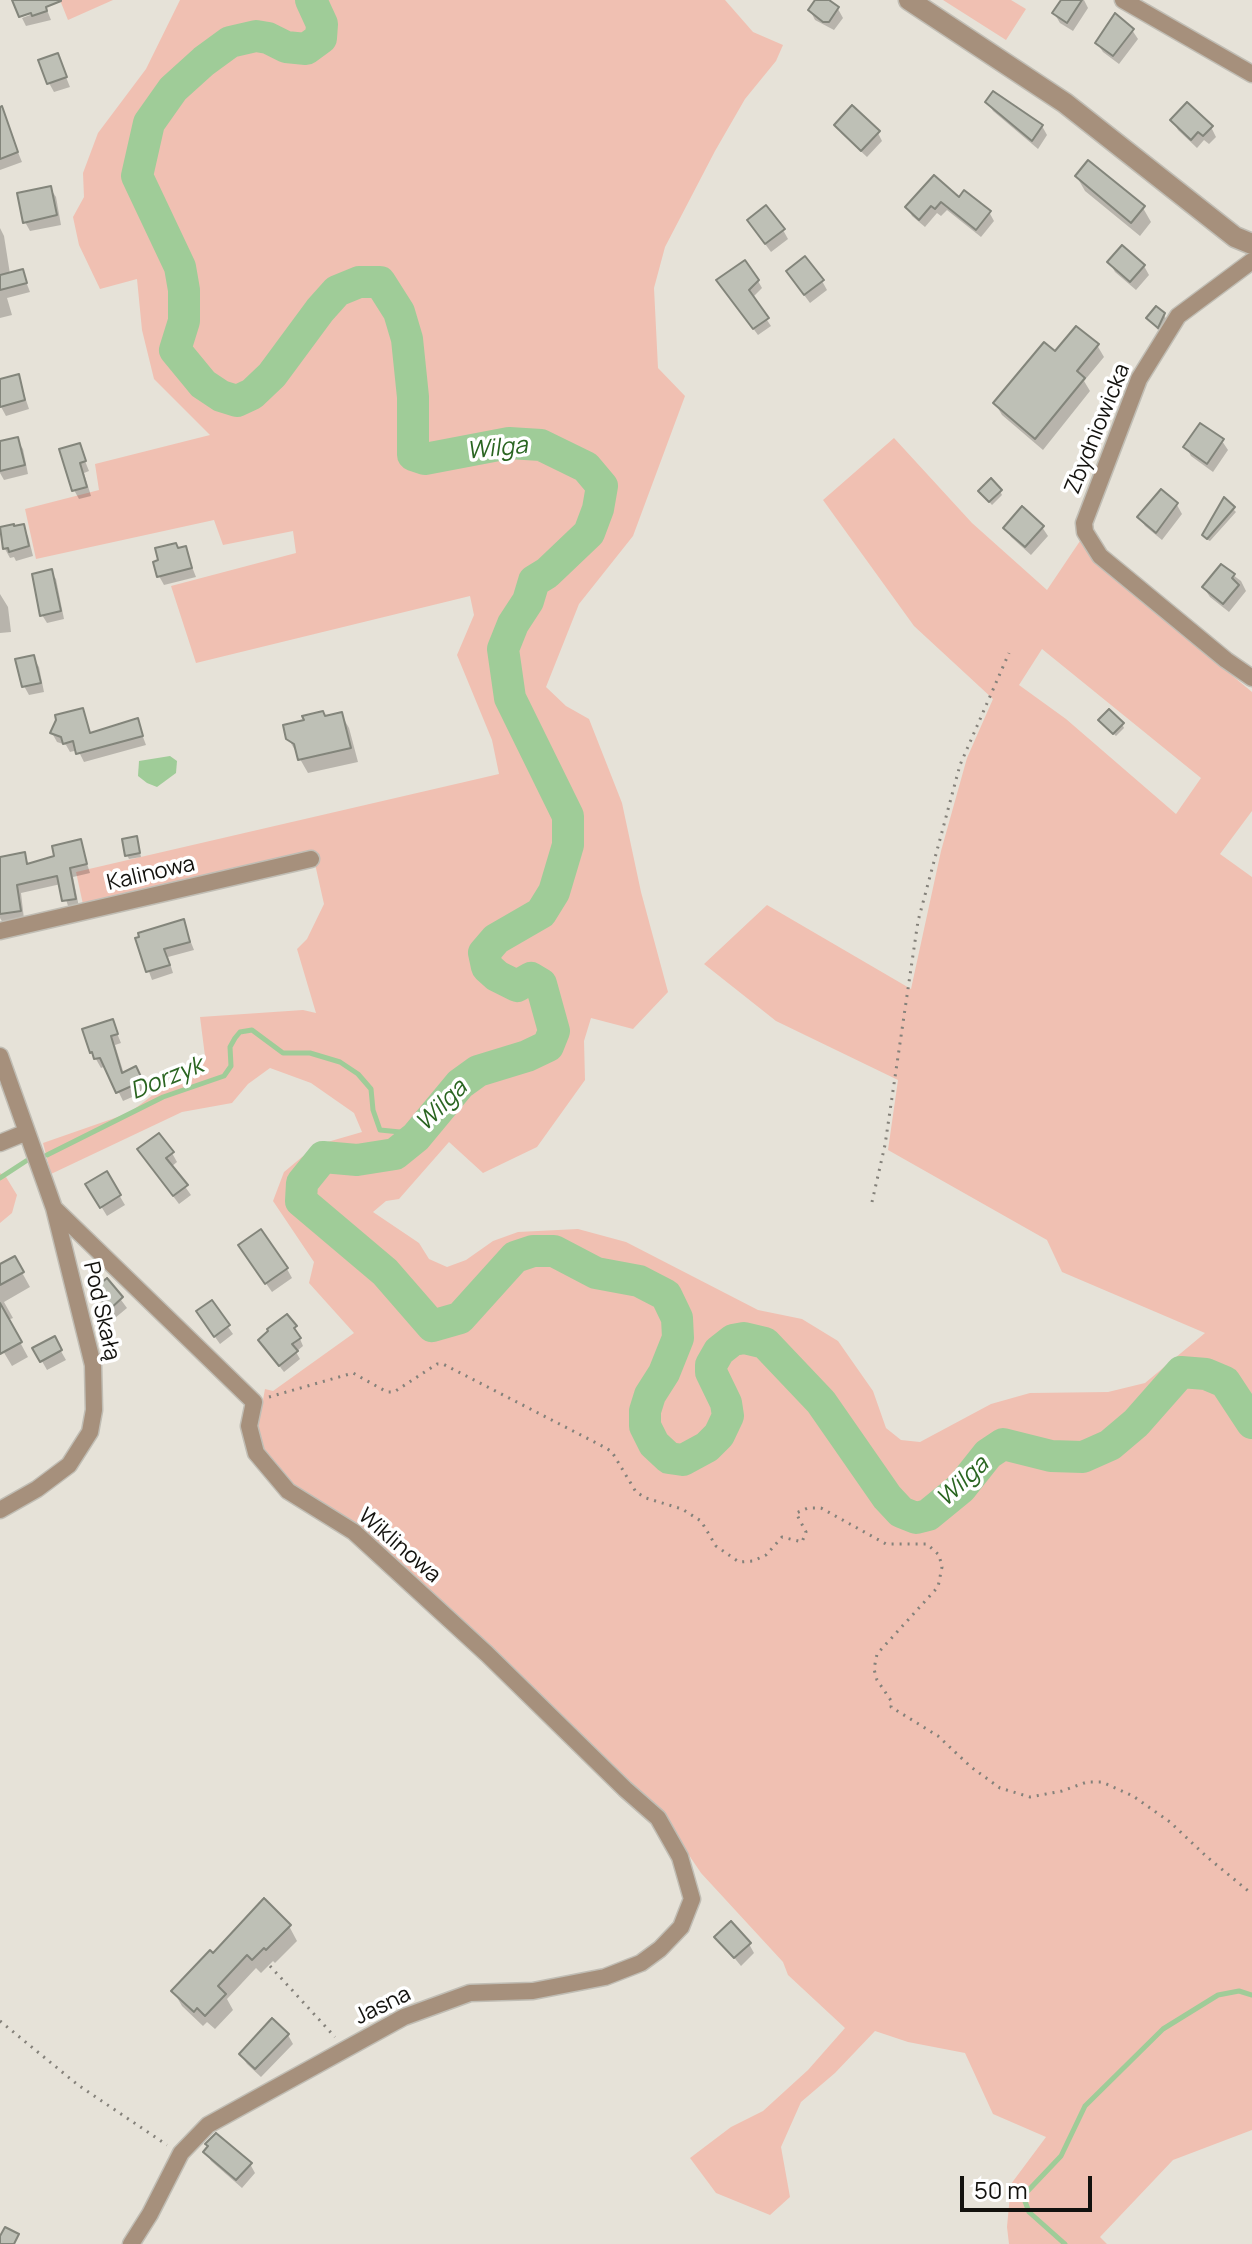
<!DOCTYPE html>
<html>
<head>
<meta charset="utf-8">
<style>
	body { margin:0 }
	#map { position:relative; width:1252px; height:2244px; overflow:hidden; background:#e6e2d8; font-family:Manrope,sans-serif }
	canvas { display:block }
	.scale { position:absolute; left:960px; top:2176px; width:132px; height:36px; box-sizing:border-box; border:4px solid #13120e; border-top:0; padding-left:10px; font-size:24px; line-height:28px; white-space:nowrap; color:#13120e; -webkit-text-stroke:6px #fff; paint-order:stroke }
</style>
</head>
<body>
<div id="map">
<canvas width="1252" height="2244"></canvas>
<div class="scale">50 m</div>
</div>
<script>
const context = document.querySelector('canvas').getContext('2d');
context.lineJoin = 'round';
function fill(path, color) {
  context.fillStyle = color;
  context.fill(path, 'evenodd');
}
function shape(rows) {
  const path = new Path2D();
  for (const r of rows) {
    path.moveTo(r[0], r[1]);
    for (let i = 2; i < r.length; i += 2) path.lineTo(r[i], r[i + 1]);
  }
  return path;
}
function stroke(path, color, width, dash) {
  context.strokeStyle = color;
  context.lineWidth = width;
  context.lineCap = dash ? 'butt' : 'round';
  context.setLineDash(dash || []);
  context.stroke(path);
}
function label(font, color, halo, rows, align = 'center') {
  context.font = font + ' Manrope,sans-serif';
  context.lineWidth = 7;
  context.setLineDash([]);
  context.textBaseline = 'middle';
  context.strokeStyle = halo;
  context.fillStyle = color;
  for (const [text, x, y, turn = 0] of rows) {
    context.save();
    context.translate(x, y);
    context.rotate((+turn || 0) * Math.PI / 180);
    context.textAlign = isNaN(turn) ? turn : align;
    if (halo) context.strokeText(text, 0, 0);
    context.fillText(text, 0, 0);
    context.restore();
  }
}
fill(shape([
	[60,0,113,0,68,20],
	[180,0,725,0,753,32,783,45,776,61,745,99,715,151,665,247,654,288,658,368,685,396,633,536,579,604,546,687,566,706,589,719,622,803,641,892,668,992,633,1029,591,1018,584,1041,585,1080,537,1147,483,1173,449,1142,399,1199,386,1201,373,1212,419,1243,429,1259,447,1267,466,1260,493,1241,518,1232,578,1229,626,1242,758,1310,802,1319,838,1341,873,1391,886,1428,901,1440,920,1442,991,1404,1030,1393,1108,1392,1145,1383,1205,1333,1062,1272,1047,1240,888,1150,898,1080,776,1021,704,964,767,905,911,989,941,851,967,758,993,699,914,626,823,500,894,438,972,523,1047,590,1080,541,1153,610,1252,692,1252,811,1220,854,1252,877,1252,2130,1173,2160,1100,2237,1107,2244,1009,2244,1007,2227,1011,2184,1046,2137,993,2114,965,2053,908,2042,875,2031,835,2073,801,2102,781,2147,790,2197,770,2215,716,2193,690,2158,731,2127,763,2111,808,2070,845,2028,788,1975,783,1962,701,1873,660,1812,502,1658,358,1527,290,1483,260,1444,255,1422,261,1411,265,1389,273,1391,354,1333,309,1283,314,1262,273,1201,284,1172,302,1157,324,1143,362,1132,354,1113,311,1083,270,1068,248,1084,232,1103,182,1112,51,1174,43,1143,129,1113,205,1056,200,1017,303,1010,316,1013,297,949,307,939,324,904,313,855,84,909,76,872,499,774,492,740,457,655,474,615,470,596,196,663,171,586,296,553,293,531,223,545,214,520,36,559,25,509,99,490,95,464,210,435,154,379,142,330,137,279,100,289,79,245,73,217,84,197,83,173,98,133,146,69],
	[1042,649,1201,778,1176,814,1066,719,1019,685],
	[943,0,1011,0,1026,9,1006,40],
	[0,1173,6,1177,17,1195,12,1213,0,1223]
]), '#f0c0b2');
fill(shape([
	[170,756,177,761,176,773,157,787,147,783,138,776,139,761]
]), '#9fcc98');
fill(shape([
	[15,0,43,0,51,20,26,26,22,18,41,11],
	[818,0,826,0,838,9,843,18,834,30,815,20,810,10],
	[1063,0,1084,0,1088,8,1073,31,1060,23,1054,13],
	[1132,30,1138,39,1119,64,1103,52,1097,43],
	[57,55,70,87,54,92,49,83],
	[988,102,1042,126,1047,135,1038,149,993,111],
	[1173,120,1211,127,1216,137,1209,144,1204,140,1197,148,1178,130],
	[836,125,878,133,882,141,867,157,841,133],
	[8,128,22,162,0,170,0,131],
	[1077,177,1143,208,1151,222,1140,236,1085,191],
	[934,178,959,199,989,212,994,221,981,237,947,210,941,216,937,213,925,227,912,216,908,208],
	[50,188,56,197,61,225,30,231,25,222],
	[0,228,4,236,10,274,22,271,30,292,7,298,12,315,0,318],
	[754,229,783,230,788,239,771,252],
	[1110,263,1144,266,1149,275,1136,290,1115,272],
	[793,280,822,281,827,290,810,303],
	[758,281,762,288,752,298,771,326,758,335,723,288],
	[1164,315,1169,324,1163,336,1148,318],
	[1097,345,1104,357,1084,381,1090,391,1043,450,1002,415,995,403,1056,354],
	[18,376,29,409,6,416,0,405,0,381],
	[17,440,23,449,28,474,4,480,0,473,0,444],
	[1222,441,1228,450,1213,472,1191,456,1186,447],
	[79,446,89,471,84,473,91,496,79,499,74,490],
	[1000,491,1002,495,992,505,983,495],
	[1224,500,1236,512,1210,541,1206,539],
	[1177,505,1182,514,1162,540,1145,526,1139,517],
	[22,526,28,536,33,556,16,561,14,557,10,558,5,549,0,529],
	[1042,527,1048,536,1031,555,1011,537,1005,528],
	[185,549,196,577,164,585,159,576,160,562],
	[1221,566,1241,581,1246,591,1229,612,1210,597,1204,588],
	[51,572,56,579,64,619,47,623,42,615],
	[0,594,8,607,11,632,0,633],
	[33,657,39,667,44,692,29,695,24,686],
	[82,710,91,734,137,721,146,745,84,762,78,750,70,752,66,745,57,742,52,733],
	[341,714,349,728,358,762,308,773,288,738,325,718],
	[1103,724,1122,724,1124,728,1116,736],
	[80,842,90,873,73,877,79,907,69,909,61,884,21,893,24,919,3,923,0,918,0,859,24,854,29,865,57,857],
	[138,843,141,857,129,859,127,855],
	[183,922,194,950,168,957,173,973,152,980,137,939],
	[112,1021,121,1043,115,1045,124,1074,140,1078,146,1091,123,1101,106,1066,101,1068,92,1052,85,1030],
	[172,1153,177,1162,171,1167,191,1195,179,1204,145,1159],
	[106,1173,125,1205,107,1216,88,1185],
	[246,1255,287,1269,292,1278,272,1292],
	[14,1258,30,1287,4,1302,13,1318,8,1320,28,1357,12,1366,0,1346,0,1266],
	[107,1281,127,1308,115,1318,95,1291],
	[211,1303,233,1334,220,1344,203,1320],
	[295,1327,303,1346,296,1352,300,1359,284,1372,260,1341],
	[54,1339,66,1360,47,1370,35,1349],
	[289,1926,297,1941,275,1963,273,1961,261,1973,256,1968,227,1999,233,2010,215,2029,207,2022,203,2026,182,2006,174,1992,213,1956],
	[717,1937,749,1944,754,1953,741,1966],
	[288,2035,293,2044,261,2077,247,2064,241,2055],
	[206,2152,250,2164,255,2173,242,2188,211,2161]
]), '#0003');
stroke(shape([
	[47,1155,163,1097,224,1076,231,1066,230,1047,235,1038,240,1032,252,1030,283,1053,310,1053,340,1062,358,1074,371,1089,373,1110,380,1130,400,1132,416,1137],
	[0,1178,26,1161],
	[1065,2244,1029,2212,1023,2196,1061,2156,1085,2106,1163,2029,1218,1995,1239,1991,1252,1995]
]), '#9fcc98', 5);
stroke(shape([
	[311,0,322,24,321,38,306,49,286,47,268,38,256,36,230,42,204,61,173,89,149,123,137,176,180,267,184,290,184,321,175,350,203,384,221,396,237,401,252,394,272,375,320,310,337,291,359,282,380,282,399,312,407,339,413,397,413,455,425,459,509,443,541,445,586,467,602,486,598,509,589,533,547,573,534,581,528,601,513,624,503,649,510,698,568,816,568,845,554,892,541,913,496,939,484,953,487,967,497,976,517,986,531,978,541,984,554,1031,548,1046,527,1056,478,1071,460,1084,416,1137,395,1154,357,1160,323,1157,302,1183,301,1201,385,1272,432,1326,460,1318,515,1257,533,1251,554,1251,596,1273,639,1281,666,1295,677,1318,678,1338,664,1373,650,1395,645,1411,645,1426,654,1444,669,1458,683,1460,707,1447,719,1435,728,1416,726,1403,711,1372,711,1365,719,1351,733,1340,744,1338,765,1343,821,1402,887,1497,901,1512,916,1518,928,1515,961,1488,988,1454,1003,1444,1051,1456,1083,1457,1110,1445,1136,1423,1181,1372,1206,1374,1225,1382,1252,1423]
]), '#9fcc98', 32);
const building = shape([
	[12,0,61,0,61,1,46,7,47,11,32,16,31,13,19,17,12,0],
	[815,0,829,0,839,7,829,22,823,22,808,10,815,0],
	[1061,0,1082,0,1067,23,1052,13,1061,0],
	[1115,13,1134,29,1113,56,1095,43,1115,13],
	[58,53,67,77,47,84,38,60,58,53],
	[993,91,1043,125,1032,141,985,102,993,91],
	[1187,102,1213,126,1203,136,1198,132,1191,140,1170,120,1187,102],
	[852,105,880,131,861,151,834,125,852,105],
	[2,106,18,152,0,159,0,107,2,106],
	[1088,160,1145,206,1131,223,1075,176,1088,160],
	[934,175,959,197,964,190,991,211,976,230,941,202,935,209,931,206,919,220,905,207,934,175],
	[51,186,57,215,23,223,17,193,51,186],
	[766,205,785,229,765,244,747,220,766,205],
	[1122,245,1145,265,1130,282,1107,262,1122,245],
	[805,256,824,280,804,295,786,271,805,256],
	[745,260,759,280,749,290,769,318,753,329,716,280,745,260],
	[23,269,27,283,0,290,0,275,23,269],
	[1156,306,1165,313,1158,328,1146,318,1156,306],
	[1076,326,1099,344,1077,371,1085,378,1035,439,993,403,1044,342,1055,351,1076,326],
	[19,374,25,400,0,407,0,379,19,374],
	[1200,423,1224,439,1207,464,1183,447,1200,423],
	[18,437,25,465,0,471,0,441,18,437],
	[80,443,86,461,80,463,87,487,72,491,59,449,80,443],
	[991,478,1002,490,989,502,978,491,991,478],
	[1161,489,1178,503,1156,533,1137,517,1161,489],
	[1224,497,1235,507,1207,539,1202,535,1224,497],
	[1022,506,1044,526,1025,547,1003,528,1022,506],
	[14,524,14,526,24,524,29,546,9,552,8,548,3,549,0,527,14,524],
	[176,543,178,548,186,546,192,568,157,577,153,562,158,560,155,548,176,543],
	[1221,564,1235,574,1232,578,1239,585,1223,604,1202,587,1221,564],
	[52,569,61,611,40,616,32,574,52,569],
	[34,655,41,683,22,687,15,659,34,655],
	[83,708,90,733,138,718,143,736,76,754,73,741,63,744,61,737,50,733,56,720,55,715,83,708],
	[1109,709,1124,723,1113,734,1098,720,1109,709],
	[323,711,325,716,342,712,351,748,298,760,294,744,286,739,283,725,304,720,302,716,323,711],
	[137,836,140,853,125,856,122,839,137,836],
	[81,839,87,864,70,868,76,899,62,901,57,876,30,882,17,885,21,911,0,914,0,857,25,852,27,864,54,856,52,846,81,839],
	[184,919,190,942,164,949,170,965,146,972,135,938,139,937,138,933,184,919],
	[113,1019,118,1034,111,1036,122,1073,136,1066,143,1081,116,1093,100,1058,94,1059,92,1052,90,1053,82,1029,113,1019],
	[159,1133,174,1152,166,1158,188,1185,173,1196,137,1149,159,1133],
	[107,1171,121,1195,100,1208,85,1184,107,1171],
	[261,1229,288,1268,265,1284,238,1245,261,1229],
	[15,1256,24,1272,0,1285,0,1264,15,1256],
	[107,1278,123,1297,109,1310,93,1290,107,1278],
	[212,1300,230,1325,214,1337,196,1311,212,1300],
	[0,1303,22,1342,0,1354,0,1303],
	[287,1314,297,1326,294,1328,301,1338,292,1344,298,1351,279,1366,258,1340,268,1331,267,1329,287,1314],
	[55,1336,62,1350,40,1362,32,1348,55,1336],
	[264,1898,291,1925,266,1950,264,1948,252,1960,247,1955,218,1986,226,1994,205,2016,197,2008,194,2012,171,1991,210,1950,213,1953,264,1898],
	[731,1921,751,1943,734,1958,714,1937,731,1921],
	[272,2018,289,2034,255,2069,239,2054,272,2018],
	[216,2133,252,2163,236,2180,203,2152,208,2146,205,2144,216,2133],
	[5,2227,19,2234,14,2244,0,2244,0,2236,5,2227]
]);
fill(building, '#bec0b6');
stroke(building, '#83857b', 2);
const minor = shape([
	[1123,0,1252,74],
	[1252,261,1178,316,1139,379,1084,523,1085,532,1100,556,1226,660,1252,678],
	[0,931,311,859],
	[0,1056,54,1208,93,1365,94,1410,90,1432,69,1465,37,1489,0,1510],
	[0,1143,27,1132],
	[54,1208,254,1402,249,1426,256,1453,288,1491,354,1532,487,1654,625,1789,658,1818,680,1857,692,1899,681,1927,660,1949,641,1963,605,1977,533,1991,470,1993,404,2017,208,2125,181,2153,150,2214,131,2244]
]);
const tertiary = shape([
	[909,0,1065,103,1235,237,1252,244]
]);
stroke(minor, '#c0bdb4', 19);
stroke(tertiary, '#c0bdb4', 23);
stroke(shape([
	[872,1202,885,1145,918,921,960,765,1009,653],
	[269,1397,353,1373,387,1392,394,1392,437,1364,443,1364,606,1448,612,1452,636,1492,646,1498,682,1509,701,1521,716,1546,739,1562,753,1561,766,1555,782,1537,802,1542,806,1532,796,1513,808,1508,821,1508,886,1544,927,1544,939,1555,942,1567,938,1587,877,1654,874,1669,877,1680,892,1702,891,1707,938,1736,971,1767,1000,1788,1030,1797,1062,1791,1087,1782,1102,1782,1133,1796,1170,1822,1207,1857,1252,1894],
	[270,1966,335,2037],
	[0,2021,78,2085,167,2145]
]), '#84817a', 3, [2, 6]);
stroke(minor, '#a6907c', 16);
stroke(tertiary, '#a6907c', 20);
label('22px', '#13120e', '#fff', [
	["Zbydniowicka",1098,429,-68],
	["Kalinowa",151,874,-13],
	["Pod Skałą",101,1311,77],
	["Wiklinowa",399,1546,41],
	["Jasna",383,2006,-26]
]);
label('italic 24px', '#2a6521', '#fff', [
	["Wilga",497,449,-6],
	["Dorzyk",167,1079,-22],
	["Wilga",442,1106,-45],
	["Wilga",963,1482,-43]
]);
</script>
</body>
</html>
